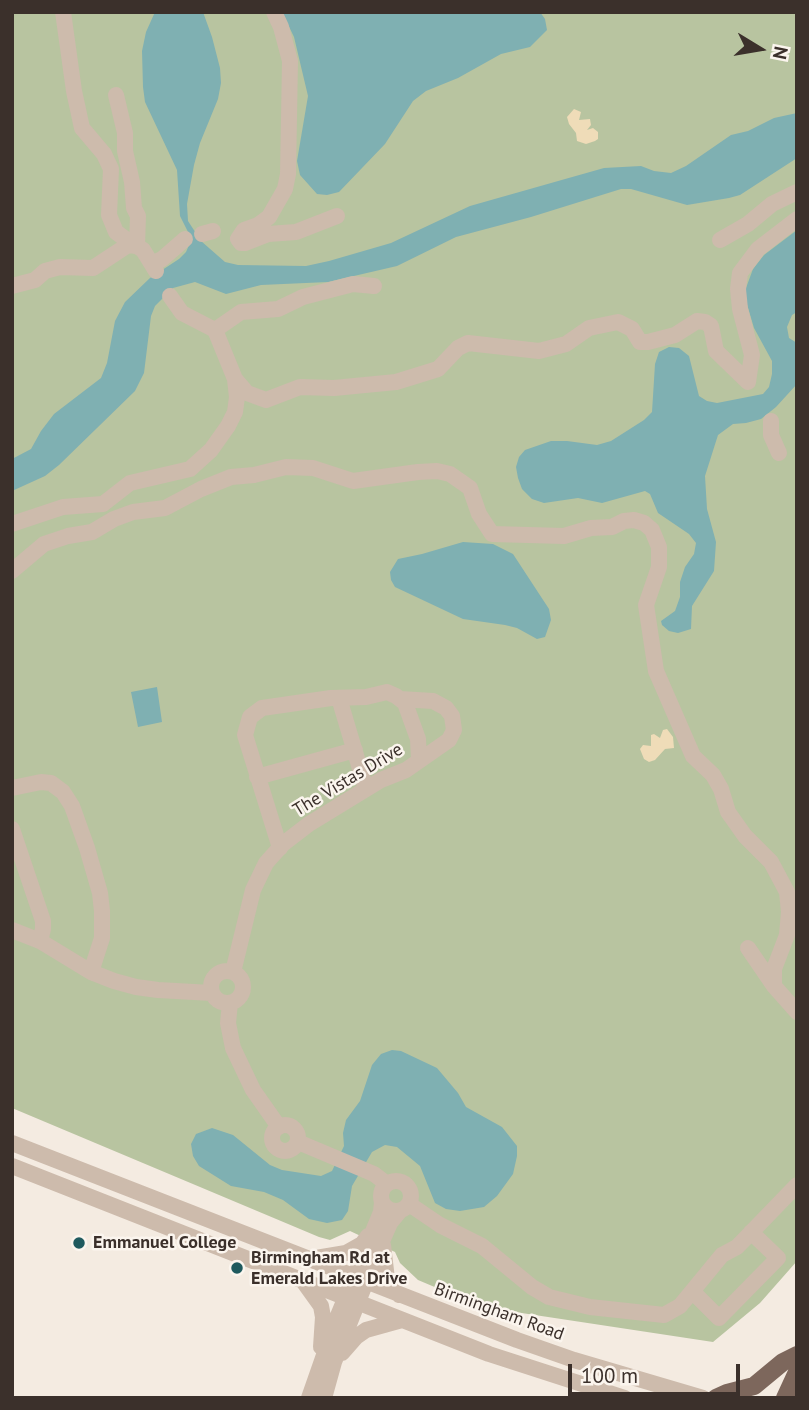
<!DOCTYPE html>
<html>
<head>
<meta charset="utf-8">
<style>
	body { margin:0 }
	#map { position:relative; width:809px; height:1410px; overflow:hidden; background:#f4ebe1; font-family:"PT Sans",sans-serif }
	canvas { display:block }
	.frame { position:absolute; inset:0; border:14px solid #3b302b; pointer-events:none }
	.north { position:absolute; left:725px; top:14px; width:70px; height:70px; -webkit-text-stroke:5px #fbf5ee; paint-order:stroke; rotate:101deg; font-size:19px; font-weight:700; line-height:28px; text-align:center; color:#3b302b }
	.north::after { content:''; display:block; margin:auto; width:24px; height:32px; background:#3b302b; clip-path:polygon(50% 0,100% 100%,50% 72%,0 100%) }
	.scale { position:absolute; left:568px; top:1364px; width:172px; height:32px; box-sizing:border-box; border:4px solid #3b302b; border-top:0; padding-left:9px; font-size:21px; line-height:24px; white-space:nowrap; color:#3b302b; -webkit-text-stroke:5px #fbf5ee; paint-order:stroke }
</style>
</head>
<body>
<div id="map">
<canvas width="809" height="1410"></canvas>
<div class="frame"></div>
<div class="north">N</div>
<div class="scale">100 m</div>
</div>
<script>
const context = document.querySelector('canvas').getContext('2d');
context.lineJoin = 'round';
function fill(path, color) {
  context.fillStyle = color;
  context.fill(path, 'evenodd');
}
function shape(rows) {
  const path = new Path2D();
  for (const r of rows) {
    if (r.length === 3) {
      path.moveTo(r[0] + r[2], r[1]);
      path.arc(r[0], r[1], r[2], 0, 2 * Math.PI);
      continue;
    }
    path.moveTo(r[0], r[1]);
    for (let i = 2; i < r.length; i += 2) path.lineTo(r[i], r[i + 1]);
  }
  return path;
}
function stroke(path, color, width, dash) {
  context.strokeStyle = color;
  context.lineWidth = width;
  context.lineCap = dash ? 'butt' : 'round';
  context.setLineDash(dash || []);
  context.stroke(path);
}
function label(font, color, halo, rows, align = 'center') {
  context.font = font + ' "PT Sans",sans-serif';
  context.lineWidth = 5;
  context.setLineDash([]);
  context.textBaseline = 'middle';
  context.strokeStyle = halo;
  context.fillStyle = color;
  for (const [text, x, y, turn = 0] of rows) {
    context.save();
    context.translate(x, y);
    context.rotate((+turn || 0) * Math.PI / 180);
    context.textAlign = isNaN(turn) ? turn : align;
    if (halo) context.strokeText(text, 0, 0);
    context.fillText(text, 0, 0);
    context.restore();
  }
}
fill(shape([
	[12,12,797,12,797,1261,760,1303,713,1342,482,1307,418,1280,400,1263,395,1252,350,1231,330,1240,319,1237,12,1108]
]), '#b8c4a0');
fill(shape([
	[574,109,581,112,579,120,590,119,591,125,587,130,593,128,598,132,598,139,595,141,586,144,577,141,576,133,569,124,567,117],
	[667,729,673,737,674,748,665,749,655,760,649,762,644,759,640,749,643,745,651,746,651,735,654,734,660,738,663,730]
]), '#efdcb8');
fill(shape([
	[155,12,203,12,212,37,220,68,221,83,218,99,200,143,194,165,187,204,188,221,201,241,225,262,238,265,306,266,329,261,391,243,470,206,604,168,641,166,654,171,671,173,686,166,731,135,748,131,774,118,797,113,797,158,740,195,729,198,687,205,631,189,621,189,531,217,456,237,397,266,328,282,261,285,226,294,195,282,173,288,155,306,151,316,144,373,135,391,59,465,45,476,12,491,12,459,31,449,41,431,54,414,101,378,107,363,115,321,125,302,150,278,179,259,186,252,189,245,189,234,180,216,177,170,145,102,143,87,142,51,146,32],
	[282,12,540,12,545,19,547,30,530,47,501,54,458,78,426,91,413,101,385,144,339,192,327,195,317,194,300,175,297,161,308,96,294,37],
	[797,230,797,312,792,315,787,327,789,338,797,343,797,384,776,407,761,419,746,423,733,424,718,435,705,476,707,509,716,542,714,571,692,606,691,629,678,633,669,631,662,625,661,621,675,611,680,597,680,582,685,567,694,554,696,543,689,534,658,513,650,494,645,491,602,503,578,498,544,503,532,499,522,489,518,478,516,467,519,457,525,450,551,441,567,441,597,445,611,441,644,420,652,412,655,364,659,352,669,347,679,348,689,356,699,396,707,401,717,403,763,394,769,387,772,374,772,361,754,328,746,301,746,288,753,269,764,255],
	[463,542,493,544,513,554,549,609,551,620,545,637,537,639,517,628,505,625,463,619,395,587,391,580,390,572,398,559,422,554],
	[157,687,162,722,138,727,131,692],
	[392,1050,401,1051,437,1068,458,1093,466,1107,502,1127,517,1146,517,1156,513,1174,497,1196,484,1207,460,1211,446,1209,435,1203,420,1166,397,1147,385,1145,372,1152,352,1186,348,1211,342,1220,327,1223,309,1219,283,1200,264,1192,231,1186,199,1166,193,1156,191,1144,196,1134,212,1128,233,1135,270,1165,282,1170,321,1176,332,1171,344,1146,343,1133,346,1120,360,1101,372,1065,381,1054]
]), '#7fb0b2');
stroke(shape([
	[63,12,74,91,82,128,104,154,111,169,109,215,116,232,135,246],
	[274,12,281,27,290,61,288,174,285,189,269,217,258,225,244,230,238,239,241,243,245,243,268,234,296,232,337,216],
	[116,95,125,133,125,151,132,182,134,208,138,216,137,246],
	[202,234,213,231],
	[720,240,748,224,772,204,797,192],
	[152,264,162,259,185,239],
	[12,286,35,280,45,271,60,267,93,268,128,245,137,246,143,250,156,271],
	[374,286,353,284,303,297,278,309,241,312,215,330,235,379,247,393,266,400,300,387,334,388,396,382,438,369,458,348,468,343,539,351,566,344,589,328,618,322,632,329,640,342,648,342,675,335,697,321,705,322,711,326,716,351,748,382,752,355,740,309,738,289,740,273,758,249,797,219],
	[170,296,182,313,215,330],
	[771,421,771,435,779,453],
	[12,524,63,507,103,504,130,483,190,469,211,450,228,426,235,412,237,397,235,379],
	[12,571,44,544,68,536,92,532,114,519,133,512,165,508,201,489,231,477,254,475,286,467,313,468,353,481,418,472,437,471,450,474,470,488,479,514,492,534,564,536,591,528,612,527,624,521,634,520,644,523,652,530,659,547,659,567,646,605,656,671,693,756,713,775,721,789,728,812,745,836,771,862,787,892,789,912,787,935,774,969,774,986],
	[339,698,366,789],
	[257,777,355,750],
	[12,788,41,782,51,783,63,792,72,806,87,848,100,893,102,911,102,938,91,972],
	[12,829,43,921,43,929,40,941],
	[280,848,245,735,250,717,262,708,331,698,366,697,387,692,396,696,405,703,418,739,419,759],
	[12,930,40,941,91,972,114,981,136,987,158,990,212,993],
	[748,948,774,986,797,1012],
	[227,987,16],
	[233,972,253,890,266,863,283,844,309,824,381,780,406,770,449,740,454,730,452,716,446,708,433,701,400,699],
	[230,1003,228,1023,233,1048,253,1090,279,1127],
	[285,1138,13],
	[298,1142,374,1174,387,1184],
	[12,1143,517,1340,574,1360,703,1398],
	[12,1166,489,1354,625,1398],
	[396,1196,15],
	[409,1204,440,1225,482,1246,532,1287,549,1297,590,1307,664,1315,680,1306,722,1255,737,1247,797,1185],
	[383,1245,387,1279,399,1295],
	[310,1259,346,1253,362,1244,368,1236],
	[303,1281,321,1306,323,1317,321,1347],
	[693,1292,719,1318,778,1258,751,1232],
	[342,1353,356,1337,366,1330,402,1320],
	[309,1398,337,1318,381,1212,382,1202],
	[324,1398,334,1362,383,1239,390,1223,400,1211]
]), '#cdbbac', 16);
stroke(shape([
	[716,1398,727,1393,754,1386,783,1362,797,1355],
	[785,1398,797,1372]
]), '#7d675c', 18);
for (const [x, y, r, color] of [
	[79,1243,7,"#1f5a5e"],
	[237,1268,7,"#1f5a5e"]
]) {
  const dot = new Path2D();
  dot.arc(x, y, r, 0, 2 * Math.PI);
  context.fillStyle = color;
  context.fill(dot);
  stroke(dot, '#fbf5ee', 2.5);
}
label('18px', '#3b302b', '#fbf5ee', [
	["The Vistas Drive",348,780,-31],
	["Birmingham Road",499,1312,20]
]);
label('bold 18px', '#3b302b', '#fbf5ee', [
	["Emmanuel College",93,1243],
	["Birmingham Rd at",251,1258],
	["Emerald Lakes Drive",251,1279]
], 'left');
</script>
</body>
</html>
